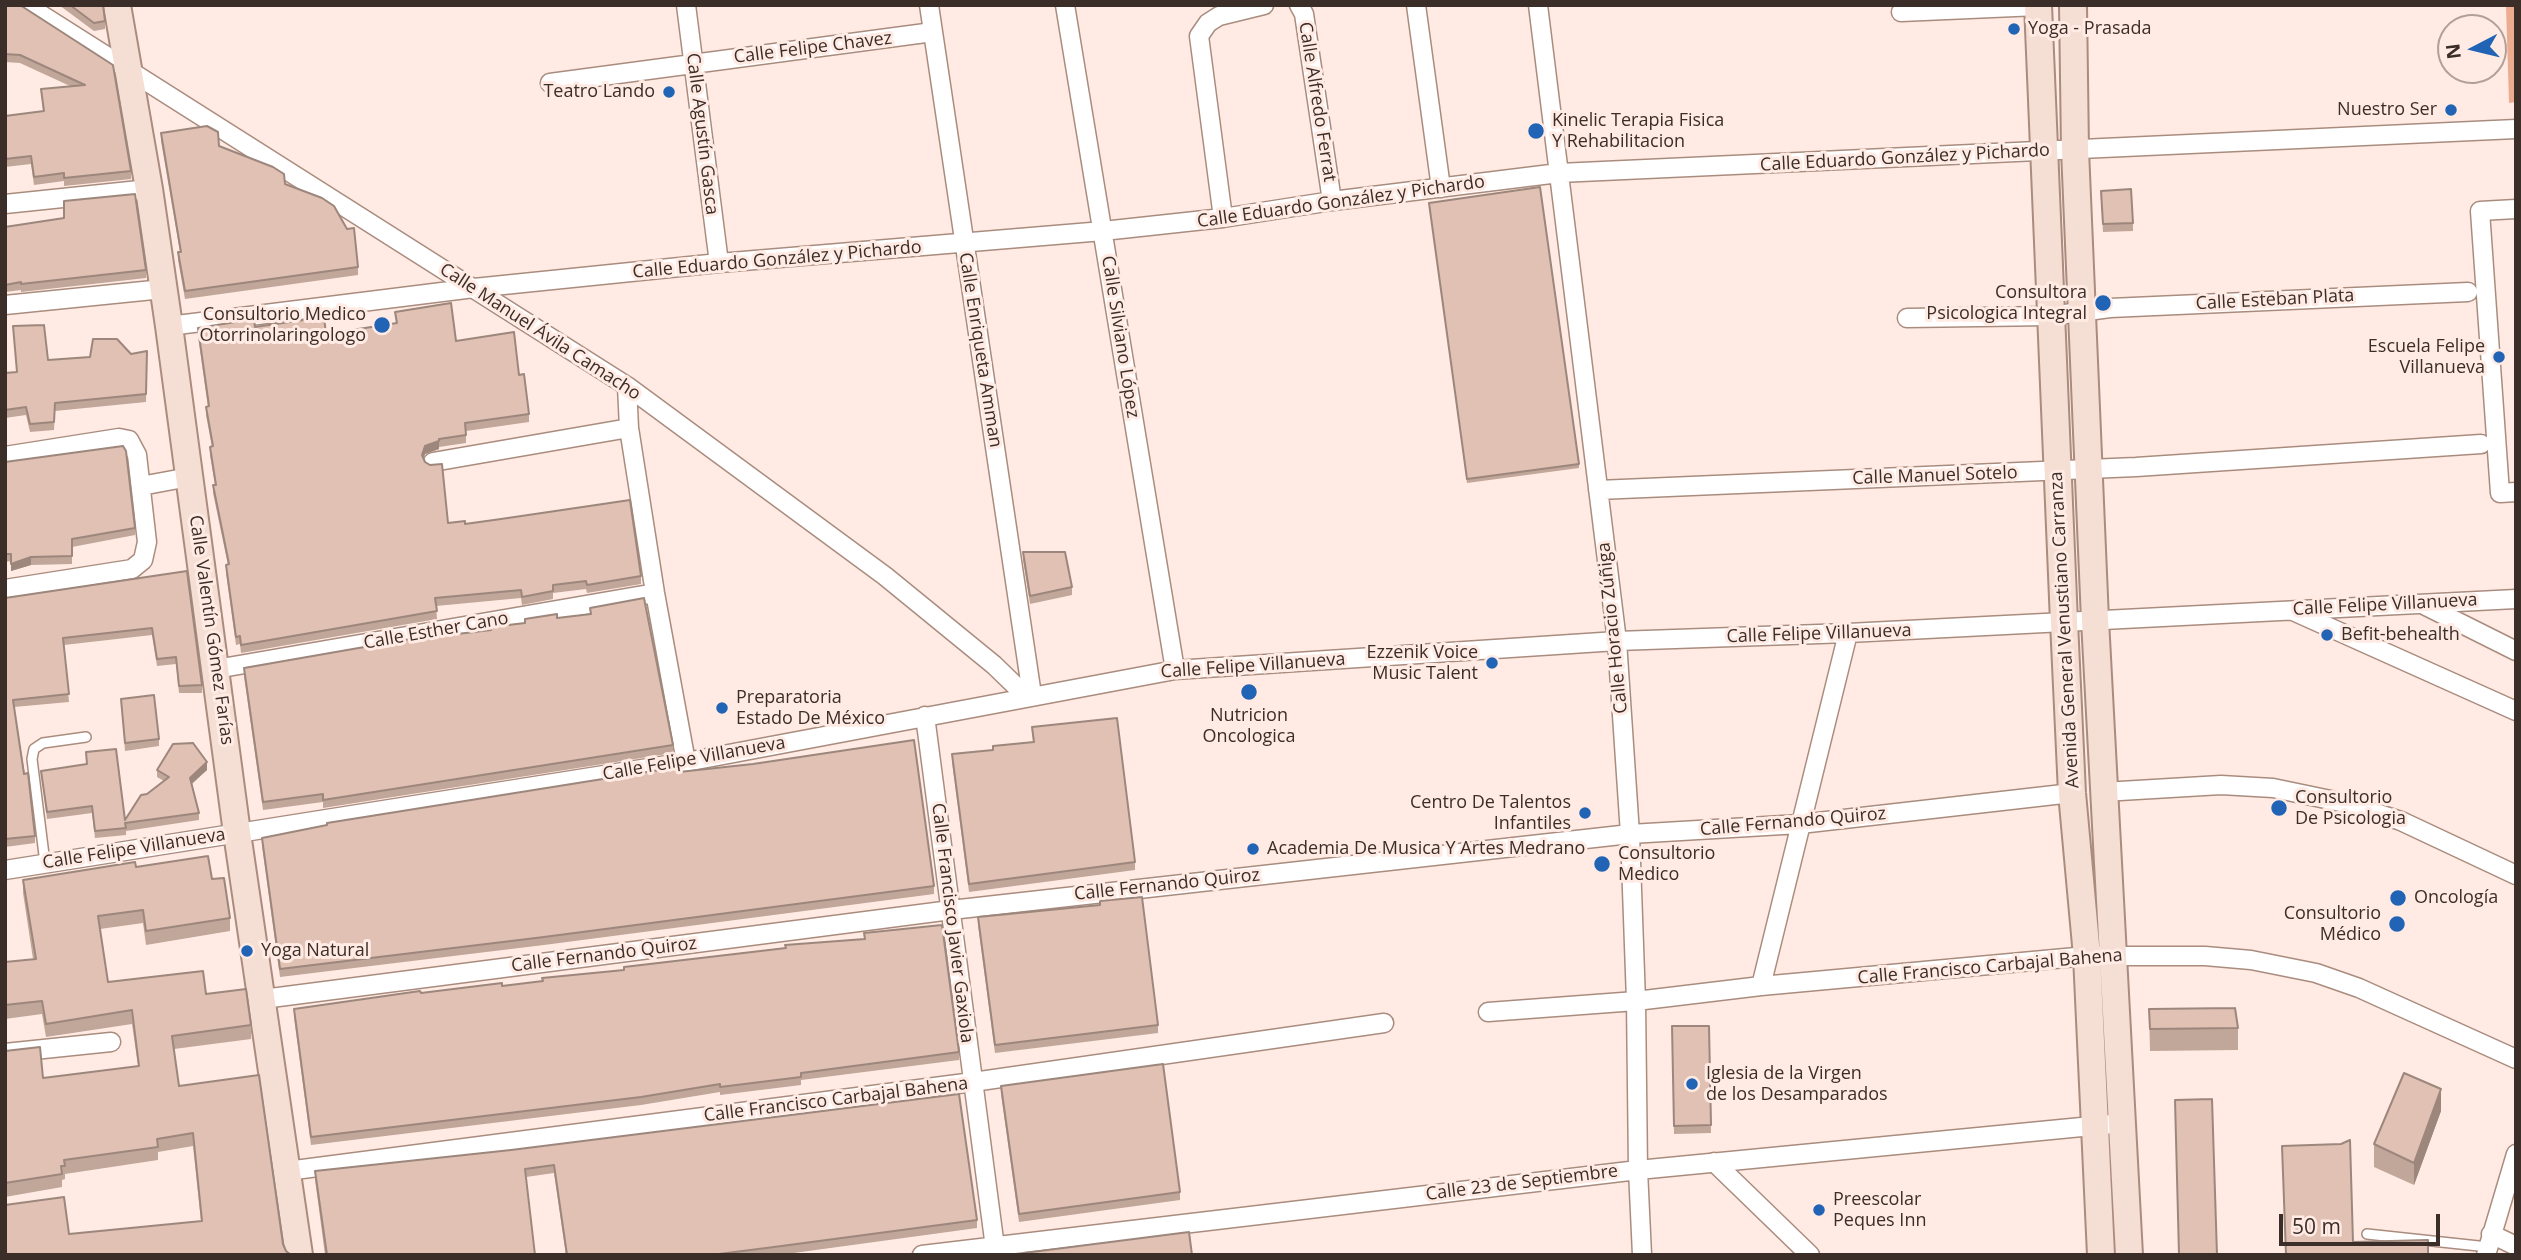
<!DOCTYPE html>
<html>
<head>
<meta charset="utf-8">
<style>
	body { margin:0 }
	#map { position:relative; width:2521px; height:1260px; overflow:hidden; background:#ffebe3; font-family:"Open Sans",sans-serif }
	canvas { display:block }
	.frame { position:absolute; inset:0; border:7px solid #3b2e29; pointer-events:none }
	.north { position:absolute; left:2437px; top:14px; width:70px; height:70px; box-sizing:border-box; background:#ffebe3; border:2px solid #b19f99; border-radius:50%; rotate:263deg; font-size:19px; font-weight:700; line-height:28px; text-align:center; color:#3b2e29 }
	.north::after { content:''; display:block; margin:auto; width:24px; height:32px; background:#2163b4; clip-path:polygon(50% 0,100% 100%,50% 72%,0 100%) }
	.scale { position:absolute; left:2279px; top:1214px; width:161px; height:32px; box-sizing:border-box; border:4px solid #3b2e29; border-top:0; padding-left:9px; font-size:21px; line-height:24px; white-space:nowrap; color:#3b2e29; -webkit-text-stroke:5px #ffebe3; paint-order:stroke }
</style>
</head>
<body>
<div id="map">
<canvas width="2521" height="1260"></canvas>
<div class="frame"></div>
<div class="north">N</div>
<div class="scale">50 m</div>
</div>
<script>
const context = document.querySelector('canvas').getContext('2d');
context.lineJoin = 'round';
function fill(path, color) {
  context.fillStyle = color;
  context.fill(path, 'evenodd');
}
function shape(rows) {
  const path = new Path2D();
  for (const r of rows) {
    path.moveTo(r[0], r[1]);
    for (let i = 2; i < r.length; i += 2) path.lineTo(r[i], r[i + 1]);
  }
  return path;
}
function stroke(path, color, width, dash) {
  context.strokeStyle = color;
  context.lineWidth = width;
  context.lineCap = dash ? 'butt' : 'round';
  context.setLineDash(dash || []);
  context.stroke(path);
}
function label(font, color, halo, rows, align = 'center') {
  context.font = font + ' "Open Sans",sans-serif';
  context.lineWidth = 6;
  context.setLineDash([]);
  context.textBaseline = 'middle';
  context.strokeStyle = halo;
  context.fillStyle = color;
  for (const [text, x, y, turn = 0] of rows) {
    context.save();
    context.translate(x, y);
    context.rotate((+turn || 0) * Math.PI / 180);
    context.textAlign = isNaN(turn) ? turn : align;
    if (halo) context.strokeText(text, 0, 0);
    context.fillText(text, 0, 0);
    context.restore();
  }
}
fill(shape([
	[2506,5,2516,5,2516,102,2509,103]
]), '#ebac8f');
const lane = shape([
	[45,863,32,759,34,749,43,743,86,737],
	[2367,1234,2488,1247]
]);
const street = shape([
	[26,5,627,386,885,576,994,665,1026,696],
	[686,5,719,263],
	[929,5,1032,695],
	[1065,5,1175,670],
	[1299,5,1304,14,1332,201],
	[1416,5,1441,188],
	[1538,5,1617,641,1630,834,1636,1001,1638,1170,1642,1255],
	[1901,12,2038,6],
	[550,83,933,32],
	[5,204,149,189],
	[2516,209,2480,211,2500,493,2516,492],
	[1223,218,1199,36,1208,23,1219,16,1264,5],
	[5,305,163,289],
	[1907,318,2050,316,2110,308,2468,292],
	[169,326,474,288,719,263,1103,231,1223,218,1332,201,1559,173,2516,129],
	[627,386,629,428,655,593,686,762],
	[5,456,119,438,129,440,137,455,147,542,143,560,132,569,5,589],
	[433,462,629,428],
	[141,486,189,477],
	[1598,490,2136,467,2481,444],
	[2422,604,2516,651],
	[2293,611,2516,711],
	[216,669,655,593],
	[925,716,996,1255],
	[2103,792,2221,785,2273,788,2345,803,2401,821,2516,875],
	[5,870,686,762,1175,670,1617,641,1848,633,2516,599],
	[1761,986,1848,633],
	[263,999,951,910,1630,834,1800,824,2072,793],
	[1488,1012,1636,1001,1761,986,2087,956,2205,956,2251,960,2316,973,2359,988,2516,1059],
	[5,1053,111,1042],
	[1714,1162,1810,1255],
	[287,1171,973,1082,1384,1023],
	[2491,1234,2516,1246],
	[922,1255,1638,1170,2123,1123],
	[2486,1255,2516,1154]
]);
const secondary = shape([
	[117,5,149,189,169,326,237,833,299,1255],
	[2038,5,2064,622,2072,793,2087,956,2101,1255],
	[2073,5,2075,150,2095,620,2129,1255]
]);
stroke(lane, '#aa8c7f', 12);
stroke(street, '#aa8c7f', 21);
stroke(secondary, '#aa8c7f', 30);
stroke(lane, '#fff', 9);
stroke(street, '#fff', 18);
stroke(secondary, '#f5ded3', 26);
fill(shape([
	[5,5,113,65,131,171,131,179,64,186,64,181,34,185,31,164,5,167,5,116,43,111,41,89,70,86,20,63,5,62],
	[59,5,103,5,105,21,105,29,94,31],
	[161,133,219,146,285,184,347,229,358,267,358,275,185,299,178,260,178,252,180,252,161,141],
	[2101,199,2133,223,2133,231,2103,232],
	[1429,203,1579,464,1579,468,1467,483],
	[5,227,146,270,146,278,21,292,21,290,5,292],
	[395,312,456,341,519,375,529,414,529,422,466,431,466,443,439,447,439,449,425,454,423,459,448,523,465,524,641,576,641,584,587,593,586,589,553,593,553,599,522,605,521,598,436,606,437,619,241,653,240,644,236,645,226,573,226,565,228,565,213,493,213,485,215,485,210,455,210,447,212,447,206,415,206,407,208,407,198,336,198,328,255,327,326,334,396,323],
	[13,326,48,360,131,354,147,351,146,402,55,411,54,430,30,432,26,415,5,418,5,373,17,372],
	[5,462,135,528,135,535,72,547,72,564,31,565,11,571,11,561,5,562],
	[1023,552,1072,587,1072,595,1030,604,1023,560],
	[187,571,202,685,202,693,179,693,176,664,157,666,152,635,64,645,69,702,14,707,35,836,35,843,5,847,5,598],
	[590,608,673,745,673,753,323,808,323,802,263,810,244,676,244,668,457,634,491,630,557,618,590,614],
	[121,699,159,739,159,746,125,751],
	[1032,727,1135,862,1135,870,969,892,952,762,952,754,993,750,1033,742],
	[86,752,125,820,147,794,164,781,157,777,157,770,207,770,192,784,199,813,199,820,126,831,126,835,95,838,92,813,47,819,41,771,86,764],
	[679,772,934,886,934,894,544,945,280,977,262,846,262,838],
	[136,867,212,879,230,918,230,931,146,945,143,923,100,929,108,982,206,994,251,1025,251,1039,174,1049,179,1086,283,1244,69,1234,201,1221,193,1146,158,1152,158,1160,65,1174,65,1179,62,1180,62,1187,5,1197,5,1051,43,1078,138,1066,132,1024,46,1037,42,1014,5,1019,5,962,33,959,23,893,23,880],
	[978,917,1158,1025,1158,1033,995,1053,978,925],
	[864,933,959,1052,959,1060,801,1080,801,1085,720,1095,720,1092,641,1105,311,1145,294,1017,294,1009,421,993,502,986,864,939],
	[2149,1009,2238,1028,2238,1050,2150,1051],
	[1672,1026,1709,1026,1711,1133,1674,1134],
	[1001,1086,1180,1192,1180,1200,1019,1222,1001,1094],
	[2441,1111,2414,1185,2374,1167,2374,1144],
	[511,1150,977,1220,977,1228,779,1255,566,1255,554,1173,526,1177,535,1255,325,1255,315,1179,315,1171]
]), '#c1a69a');
fill(shape([
	[439,441,439,449,425,454,422,463,422,455,425,446],
	[31,557,31,565,11,571,11,564],
	[207,762,207,770,190,785,190,778],
	[2441,1089,2441,1111,2414,1185,2414,1163]
]), '#9d877d');
const building = shape([
	[5,5,20,5,113,65,131,171,64,178,64,173,34,177,31,156,5,159,5,116,44,111,41,89,85,85,20,55,5,54,5,5],
	[70,5,103,5,105,21,94,23,70,5],
	[207,126,218,132,219,146,273,167,284,174,285,184,322,198,334,206,347,229,354,228,358,267,185,291,178,252,181,252,161,133,207,126],
	[1540,187,1579,464,1467,479,1429,203,1540,187],
	[2131,189,2133,223,2103,224,2101,191,2131,189],
	[135,194,146,270,21,284,21,282,5,285,5,227,64,218,64,201,135,194],
	[451,303,456,341,514,332,519,375,524,374,529,414,465,423,466,435,439,439,439,441,425,446,422,455,425,462,430,465,442,464,448,523,465,521,465,524,501,519,630,500,641,576,587,585,586,581,553,585,553,591,522,597,521,590,435,598,437,611,241,645,240,636,236,637,226,565,229,564,213,485,216,485,210,447,213,446,206,407,209,406,198,328,254,319,255,327,324,317,326,334,397,323,395,312,451,303],
	[44,325,48,360,90,357,93,339,117,339,131,354,147,351,146,394,55,403,54,422,30,424,26,407,5,410,5,373,17,372,13,326,44,325],
	[123,446,126,451,135,528,72,539,72,556,31,557,11,564,11,554,5,554,5,462,123,446],
	[1023,552,1065,552,1072,587,1030,596,1023,552],
	[187,571,202,685,179,686,176,657,157,659,152,628,63,638,69,694,13,700,24,774,28,773,35,836,5,839,5,598,187,571],
	[644,598,673,745,323,800,323,794,263,802,244,668,456,631,457,634,491,630,491,627,525,623,525,619,557,614,557,618,591,614,590,608,644,598],
	[154,695,159,739,125,743,121,699,154,695],
	[1117,718,1135,862,969,884,952,754,993,750,993,746,1034,742,1032,727,1117,718],
	[914,740,934,886,544,937,280,969,262,838,327,825,327,823,678,767,679,772,753,764,914,740],
	[193,743,207,762,190,778,199,813,125,823,126,828,95,831,92,806,47,812,41,771,87,764,86,752,116,749,125,820,141,795,147,794,169,777,157,770,173,744,193,743],
	[208,856,212,879,224,878,230,918,146,931,143,910,98,916,108,982,203,971,206,994,246,989,251,1025,172,1036,179,1086,259,1075,283,1244,286,1251,291,1255,5,1255,5,1205,64,1197,69,1234,202,1221,193,1133,157,1139,158,1147,64,1160,65,1166,61,1166,62,1174,5,1183,5,1051,40,1047,43,1078,139,1066,132,1010,46,1024,42,1001,5,1005,5,962,36,959,23,880,135,862,136,867,208,856],
	[1142,897,1158,1025,995,1045,978,917,1100,905,1100,901,1142,897],
	[942,925,959,1052,801,1073,801,1077,720,1087,720,1084,641,1097,311,1137,294,1009,420,991,421,993,502,983,502,986,543,981,542,978,624,970,624,967,786,948,785,945,865,939,864,933,942,925],
	[2235,1008,2238,1028,2150,1029,2149,1009,2235,1008],
	[1672,1026,1709,1026,1711,1125,1674,1126,1672,1026],
	[1163,1064,1180,1192,1019,1214,1001,1086,1163,1064],
	[2404,1073,2441,1089,2414,1163,2374,1144,2404,1073],
	[959,1094,977,1220,774,1247,711,1255,567,1255,554,1165,525,1169,535,1255,327,1255,315,1171,511,1150,959,1094],
	[2212,1099,2217,1255,2179,1255,2175,1100,2212,1099],
	[2350,1140,2353,1242,2428,1240,2428,1255,2286,1255,2282,1146,2341,1144,2350,1140],
	[1189,1232,1192,1255,1024,1255,1024,1253,1189,1232]
]);
fill(building, '#e0c1b3');
stroke(building, '#9d877d', 2);
for (const [x, y, r, color] of [
	[2014,29,7,"#2163b4"],
	[669,92,7,"#2163b4"],
	[2451,110,7,"#2163b4"],
	[1536,131,9,"#2163b4"],
	[2103,303,9,"#2163b4"],
	[382,325,9,"#2163b4"],
	[2499,357,7,"#2163b4"],
	[2327,635,7,"#2163b4"],
	[1492,663,7,"#2163b4"],
	[1249,692,9,"#2163b4"],
	[722,708,7,"#2163b4"],
	[2279,808,9,"#2163b4"],
	[1585,813,7,"#2163b4"],
	[1253,849,7,"#2163b4"],
	[1602,864,9,"#2163b4"],
	[2398,898,9,"#2163b4"],
	[2397,924,9,"#2163b4"],
	[247,951,7,"#2163b4"],
	[1692,1084,7,"#2163b4"],
	[1819,1210,7,"#2163b4"]
]) {
  const dot = new Path2D();
  dot.arc(x, y, r, 0, 2 * Math.PI);
  context.fillStyle = color;
  context.fill(dot);
  stroke(dot, '#ffebe3', 2.5);
}
label('18px', '#3b2e29', '#ffebe3', [
	["Yoga - Prasada",2028,29],
	["Teatro Lando",655,92,"right"],
	["Nuestro Ser",2437,110,"right"],
	["Kinelic Terapia Fisica",1552,121],
	["Y Rehabilitacion",1552,142],
	["Consultora",2087,293,"right"],
	["Psicologica Integral",2087,314,"right"],
	["Consultorio Medico",366,315,"right"],
	["Otorrinolaringologo",366,336,"right"],
	["Escuela Felipe",2485,347,"right"],
	["Villanueva",2485,368,"right"],
	["Befit-behealth",2341,635],
	["Ezzenik Voice",1478,653,"right"],
	["Music Talent",1478,674,"right"],
	["Preparatoria",736,698],
	["Estado De México",736,719],
	["Nutricion",1249,716,"center"],
	["Oncologica",1249,737,"center"],
	["Consultorio",2295,798],
	["De Psicologia",2295,819],
	["Centro De Talentos",1571,803,"right"],
	["Infantiles",1571,824,"right"],
	["Academia De Musica Y Artes Medrano",1267,849],
	["Consultorio",1618,854],
	["Medico",1618,875],
	["Oncología",2414,898],
	["Consultorio",2381,914,"right"],
	["Médico",2381,935,"right"],
	["Yoga Natural",261,951],
	["Iglesia de la Virgen",1706,1074],
	["de los Desamparados",1706,1095],
	["Preescolar",1833,1200],
	["Peques Inn",1833,1221]
], 'left');
label('18px', '#3b2e29', '#ffebe3', [
	["Calle Felipe Chavez",813,48,-7],
	["Calle Alfredo Ferrat",1317,102,81],
	["Calle Agustín Gasca",702,134,83],
	["Calle Eduardo González y Pichardo",1905,158,-3],
	["Calle Eduardo González y Pichardo",1341,202,-8],
	["Calle Eduardo González y Pichardo",777,260,-5],
	["Calle Esteban Plata",2275,300,-3],
	["Calle Manuel Ávila Camacho",540,332,33],
	["Calle Silviano López",1120,337,81],
	["Calle Enriqueta Amman",980,350,81],
	["Calle Manuel Sotelo",1935,476,-2],
	["Calle Felipe Villanueva",2385,605,-3],
	["Calle Horacio Zúñiga",1613,628,-96],
	["Calle Valentín Gómez Farías",211,630,82],
	["Avenida General Venustiano Carranza",2065,630,-93],
	["Calle Esther Cano",436,631,-10],
	["Calle Felipe Villanueva",1819,634,-2],
	["Calle Felipe Villanueva",1253,666,-4],
	["Calle Felipe Villanueva",694,759,-10],
	["Calle Fernando Quiroz",1793,822,-5],
	["Calle Felipe Villanueva",134,849,-9],
	["Calle Fernando Quiroz",1167,885,-6],
	["Calle Francisco Javier Gaxiola",952,923,83],
	["Calle Fernando Quiroz",604,955,-7],
	["Calle Francisco Carbajal Bahena",1990,967,-5],
	["Calle Francisco Carbajal Bahena",836,1100,-7],
	["Calle 23 de Septiembre",1522,1183,-7]
]);
</script>
</body>
</html>
